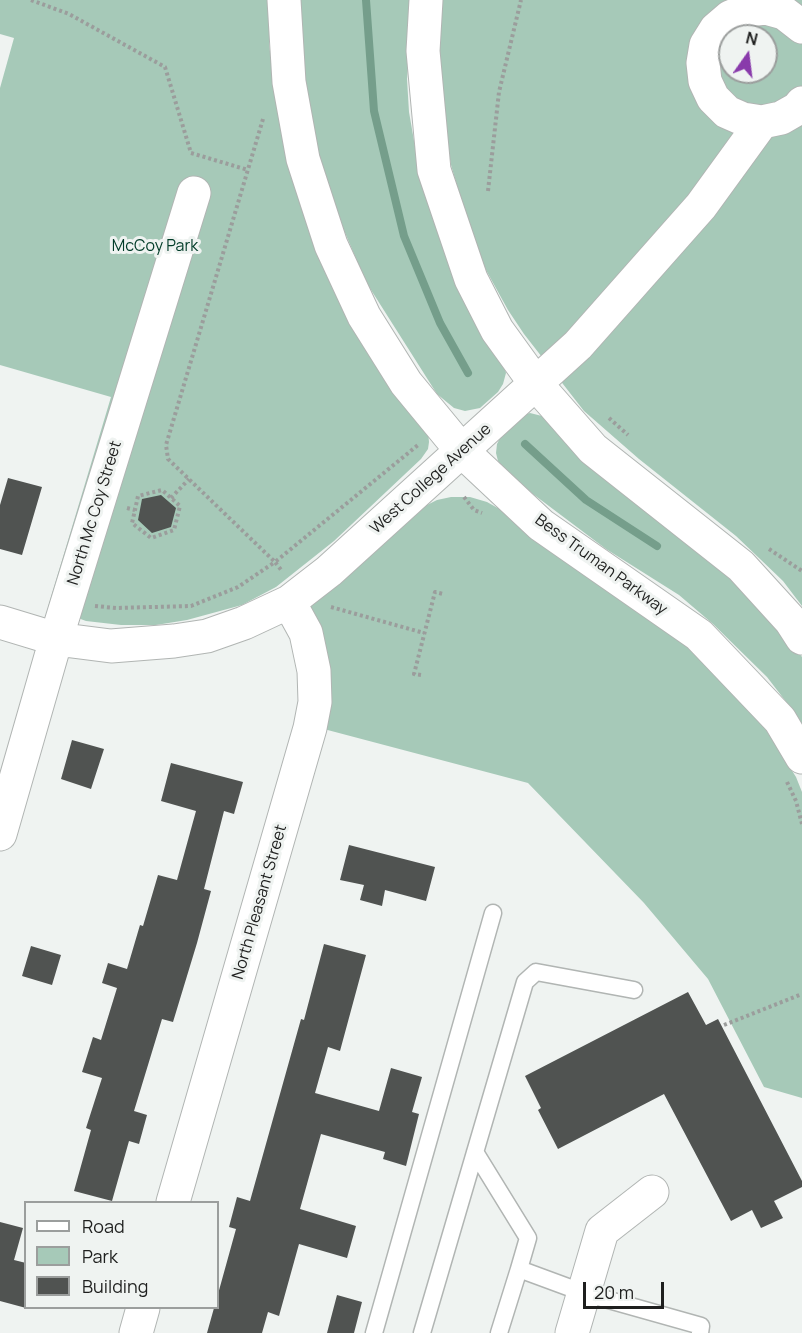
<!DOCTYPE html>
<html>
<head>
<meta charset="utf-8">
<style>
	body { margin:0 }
	#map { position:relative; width:802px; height:1333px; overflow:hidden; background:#eff3f1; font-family:Manrope,sans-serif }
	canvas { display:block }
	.legend { position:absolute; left:24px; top:1201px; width:195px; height:108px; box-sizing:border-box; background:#eff3f1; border:2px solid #9b9e9d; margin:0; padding:8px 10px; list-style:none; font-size:18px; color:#1e1f1e }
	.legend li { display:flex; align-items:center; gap:12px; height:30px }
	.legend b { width:30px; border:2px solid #9b9e9d }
	.north { position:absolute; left:718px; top:24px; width:60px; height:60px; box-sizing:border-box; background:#eff3f1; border:2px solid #9b9e9d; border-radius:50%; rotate:14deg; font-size:16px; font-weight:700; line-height:24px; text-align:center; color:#1e1f1e }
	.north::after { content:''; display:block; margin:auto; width:21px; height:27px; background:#893aab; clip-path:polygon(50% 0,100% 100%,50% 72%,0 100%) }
	.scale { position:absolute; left:583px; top:1282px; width:81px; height:27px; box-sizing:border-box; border:3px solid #1e1f1e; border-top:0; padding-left:8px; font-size:18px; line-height:21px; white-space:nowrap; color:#1e1f1e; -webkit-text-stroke:4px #eff3f1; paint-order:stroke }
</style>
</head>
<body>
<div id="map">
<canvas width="802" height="1333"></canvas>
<ul class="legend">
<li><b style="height:8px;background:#fff"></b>Road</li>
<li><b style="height:16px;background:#a6c9b8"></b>Park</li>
<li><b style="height:16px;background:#505351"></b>Building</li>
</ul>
<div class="north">N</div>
<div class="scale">20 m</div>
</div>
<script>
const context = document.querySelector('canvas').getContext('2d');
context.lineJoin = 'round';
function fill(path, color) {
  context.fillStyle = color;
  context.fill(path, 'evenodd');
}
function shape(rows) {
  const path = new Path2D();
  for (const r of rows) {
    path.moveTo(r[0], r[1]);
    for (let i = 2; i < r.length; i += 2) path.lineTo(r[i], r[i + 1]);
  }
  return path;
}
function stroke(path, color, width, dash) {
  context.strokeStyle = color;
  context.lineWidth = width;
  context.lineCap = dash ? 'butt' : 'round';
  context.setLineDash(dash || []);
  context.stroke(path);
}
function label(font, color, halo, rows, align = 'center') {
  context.font = font + ' Manrope,sans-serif';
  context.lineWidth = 6;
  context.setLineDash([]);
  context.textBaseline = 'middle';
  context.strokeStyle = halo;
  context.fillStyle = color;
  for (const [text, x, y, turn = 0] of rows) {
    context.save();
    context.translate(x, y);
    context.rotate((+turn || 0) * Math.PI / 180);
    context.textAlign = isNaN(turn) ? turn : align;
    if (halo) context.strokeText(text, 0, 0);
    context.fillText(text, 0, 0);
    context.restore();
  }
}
fill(shape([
	[0,0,269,0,269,43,276,102,428,431,429,442,428,449,421,459,334,541,276,587,242,605,187,620,156,625,121,625,86,621,48,607,111,397,0,365,0,88,14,38,0,34],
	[295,0,413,0,407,79,409,112,417,158,503,361,506,373,503,384,498,392,480,408,465,411,454,408,437,394,366,282,340,221,307,119],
	[440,0,802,0,802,606,783,581,736,536,639,459,584,411,524,334,508,310,486,270,470,230,451,165,444,125,439,67],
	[730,36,766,36,766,72,730,72],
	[530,413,550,418,715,559,771,614,802,657,802,728,787,703,767,677,713,624,679,595,606,549,533,494,506,472,498,461,496,453,497,444,503,432,520,416],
	[451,497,470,497,487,502,503,511,692,644,754,711,796,777,802,792,802,1098,764,1087,708,979,644,903,528,783,320,728,310,606,421,508,437,500]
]), '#a6c9b8');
stroke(shape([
	[366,0,374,111,404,236,440,323,468,373],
	[525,444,586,500,657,546]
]), '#759e8b', 8);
fill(shape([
	[8,478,42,487,22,555,0,549,0,505],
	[161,495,176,508,171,527,152,533,138,520,142,499],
	[72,740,104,749,91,789,61,779],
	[171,763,243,782,234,814,224,811,204,889,211,891,197,943,173,1022,162,1019,134,1111,147,1115,139,1144,129,1141,112,1201,74,1191,91,1130,86,1128,102,1078,82,1072,93,1037,101,1040,117,988,102,983,108,963,127,969,140,925,143,926,158,875,177,880,196,811,161,801],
	[349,845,435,867,426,901,385,890,382,906,360,900,364,885,340,880],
	[324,944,366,955,340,1051,328,1047,315,1093,379,1111,391,1068,422,1077,412,1112,419,1114,406,1166,383,1159,385,1152,321,1134,300,1209,356,1226,347,1258,299,1244,279,1316,268,1312,262,1333,207,1333,214,1308,218,1308,218,1294,236,1229,229,1227,237,1197,250,1201,301,1019,304,1020],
	[31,946,61,955,52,985,22,976],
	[688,992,706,1025,718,1019,802,1181,802,1187,774,1201,783,1218,761,1228,752,1210,731,1221,664,1094,558,1149,538,1110,541,1108,525,1076],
	[0,1222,23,1228,14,1260,26,1263,26,1308,0,1301],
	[337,1295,362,1302,354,1333,327,1333]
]), '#505351');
const lane = shape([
	[475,1152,528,1238,519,1269],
	[374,1333,493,913],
	[422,1333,525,982,536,972,634,990],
	[499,1333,519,1269,584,1293,701,1326,700,1333]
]);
const street = shape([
	[284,0,289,82,303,159,331,245,364,316,406,383,462,451,541,525,699,635,780,720,802,757],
	[426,0,423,51,434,170,471,279,497,330,536,384,593,449,741,566,791,621,802,638],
	[802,27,784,13,766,8,747,10,730,17,716,29,706,45,703,63,705,81,713,98,727,112,743,119,762,122,781,118,797,109,802,103],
	[0,622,56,639,111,646,174,641,207,636,244,623,289,602,329,571,578,345,701,206,762,122],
	[0,834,56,639,194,193],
	[173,1202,310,728,315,702,314,671,306,633,289,602],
	[136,1333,143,1308],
	[572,1333,602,1231,652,1192]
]);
stroke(lane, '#b1b5b3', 19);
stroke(street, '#b1b5b3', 35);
stroke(shape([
	[31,0,69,14,165,67,191,153,248,170],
	[263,119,166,445,168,459,275,562,418,445],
	[488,191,499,92,521,0],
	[609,418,628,435],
	[464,497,474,510,482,513],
	[171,498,189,479],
	[127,508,135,510,132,523,151,538,174,530,180,506,162,490,138,496,135,510],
	[769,549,802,571],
	[95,606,116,608,191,606,238,587,275,562,282,571],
	[331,607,424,633],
	[421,675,414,674,435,592,443,594],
	[787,782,796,801,802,824],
	[724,1025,802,994]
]), '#9b9d9c', 4, [3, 3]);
stroke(lane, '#fff', 16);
stroke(street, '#fff', 33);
label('16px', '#013c28', '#eff3f1', [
	["McCoy Park",155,247]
]);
label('16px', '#1e1f1e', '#eff3f1', [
	["West College Avenue",431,479,-42],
	["North Mc Coy Street",95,513,-73],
	["Bess Truman Parkway",601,565,36],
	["North Pleasant Street",260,902,-74]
]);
</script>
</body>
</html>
